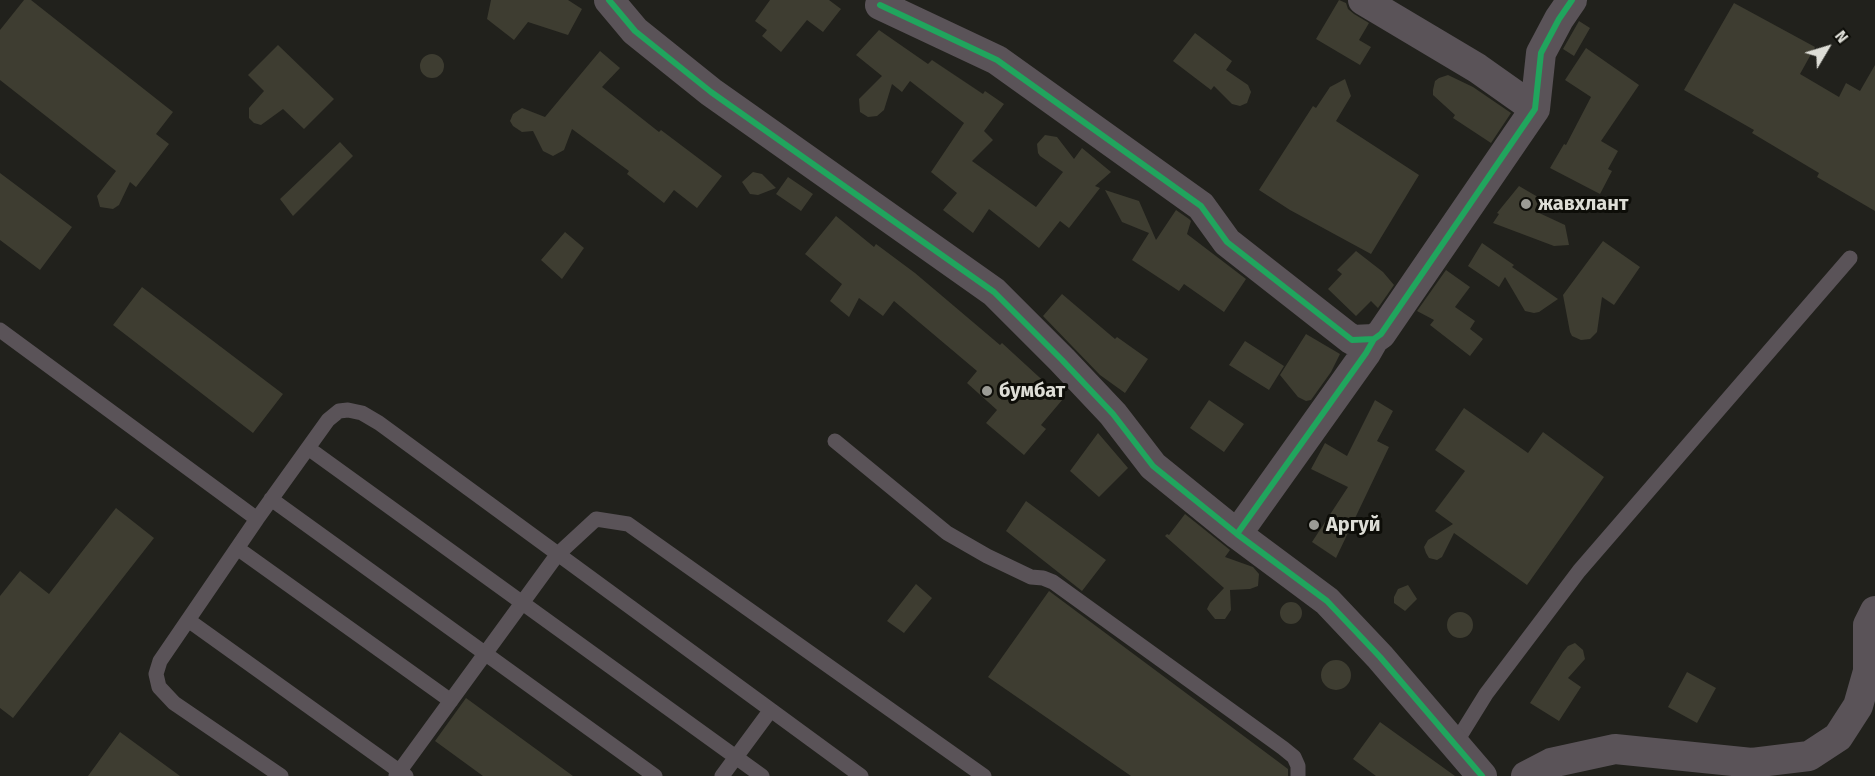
<!DOCTYPE html>
<html>
<head>
<meta charset="utf-8">
<style>
	body { margin:0 }
	#map { position:relative; width:1875px; height:776px; overflow:hidden; background:#21211c; font-family:"Fira Sans",sans-serif }
	canvas { display:block }
	.north { position:absolute; left:1797px; top:18px; width:60px; height:60px; -webkit-text-stroke:4px #0d0d08; paint-order:stroke; rotate:52deg; font-size:16px; font-weight:700; line-height:24px; text-align:center; color:#ddddd6 }
	.north::after { content:''; display:block; margin:auto; width:21px; height:27px; background:#ddddd6; clip-path:polygon(50% 0,100% 100%,50% 72%,0 100%) }
</style>
</head>
<body>
<div id="map">
<canvas width="1875" height="776"></canvas>
<div class="north">N</div>
</div>
<script>
const context = document.querySelector('canvas').getContext('2d');
context.lineJoin = 'round';
function fill(path, color) {
  context.fillStyle = color;
  context.fill(path, 'evenodd');
}
function shape(rows) {
  const path = new Path2D();
  for (const r of rows) {
    if (r.length === 3) {
      path.moveTo(r[0] + r[2], r[1]);
      path.arc(r[0], r[1], r[2], 0, 2 * Math.PI);
      continue;
    }
    path.moveTo(r[0], r[1]);
    for (let i = 2; i < r.length; i += 2) path.lineTo(r[i], r[i + 1]);
  }
  return path;
}
function stroke(path, color, width, dash) {
  context.strokeStyle = color;
  context.lineWidth = width;
  context.lineCap = dash ? 'butt' : 'round';
  context.setLineDash(dash || []);
  context.stroke(path);
}
function label(font, color, halo, rows, align = 'center') {
  context.font = font + ' "Fira Sans",sans-serif';
  context.lineWidth = 6;
  context.setLineDash([]);
  context.textBaseline = 'middle';
  context.strokeStyle = halo;
  context.fillStyle = color;
  for (const [text, x, y, turn = 0] of rows) {
    context.save();
    context.translate(x, y);
    context.rotate((+turn || 0) * Math.PI / 180);
    context.textAlign = isNaN(turn) ? turn : align;
    if (halo) context.strokeText(text, 0, 0);
    context.fillText(text, 0, 0);
    context.restore();
  }
}
fill(shape([
	[24,0,31,0,173,112,156,134,169,144,136,187,130,182,119,205,113,209,100,207,97,196,116,171,0,80,0,30],
	[491,0,568,0,582,9,568,35,528,22,514,40,487,19],
	[770,0,829,0,841,9,823,32,807,20,781,52,762,36,767,30,755,21],
	[1339,0,1346,3,1348,9,1354,14,1369,23,1359,40,1371,47,1360,65,1316,39],
	[1734,3,1815,47,1800,74,1839,97,1846,83,1860,91,1875,65,1875,211,1817,177,1819,173,1752,133,1754,130,1684,90],
	[1579,21,1590,28,1574,56,1563,49],
	[879,30,928,64,932,60,983,94,985,91,1004,104,984,131,993,140,972,161,1036,207,1063,172,1040,156,1038,153,1037,144,1045,135,1057,137,1074,159,1082,148,1111,172,1095,186,1100,188,1069,228,1060,221,1039,248,989,209,973,233,943,210,957,193,931,172,964,123,910,81,902,92,892,84,884,110,877,116,868,117,860,112,859,99,882,76,856,55],
	[1195,33,1232,61,1226,70,1248,85,1251,92,1247,103,1240,106,1232,104,1214,86,1211,90,1173,61],
	[278,45,334,99,304,129,283,109,261,125,254,123,249,118,249,108,264,91,248,75],
	[1586,48,1639,85,1601,141,1618,151,1608,169,1612,171,1600,194,1550,168,1564,144,1566,145,1591,97,1565,80],
	[600,51,620,68,602,87,659,132,661,130,722,176,697,208,674,190,664,203,627,174,629,171,572,129,564,150,553,156,543,151,533,131,522,132,513,126,510,121,513,114,522,108,545,117],
	[432,66,12],
	[1448,75,1473,87,1511,113,1491,143,1453,118,1455,115,1433,95,1433,90,1435,81,1439,78],
	[1345,79,1351,96,1336,121,1419,175,1371,254,1290,210,1259,190,1313,106,1316,108,1330,87],
	[340,142,353,156,293,216,280,199],
	[753,172,762,174,776,188,758,195,750,194,742,182],
	[0,173,72,227,40,270,0,240],
	[788,177,813,194,801,211,776,194],
	[1519,186,1543,200,1537,212,1565,225,1569,245,1554,246,1493,223,1499,214,1497,213],
	[1105,190,1139,201,1156,240,1176,210,1189,219,1191,221,1187,234,1246,279,1224,312,1184,284,1179,291,1132,260,1149,233,1122,222],
	[836,216,874,247,876,244,915,273,1000,345,1002,343,1063,399,1041,425,1046,429,1024,455,986,423,997,410,967,383,977,371,894,301,883,316,859,298,849,317,830,301,842,284,805,254],
	[565,232,584,248,562,279,541,260],
	[1603,241,1640,267,1614,305,1602,297,1597,332,1590,339,1581,340,1572,336,1570,332,1563,295],
	[1482,243,1514,265,1512,267,1558,299,1539,312,1534,313,1525,311,1505,277,1499,287,1468,266],
	[1356,251,1383,272,1394,285,1378,308,1371,301,1356,316,1328,289,1342,274,1337,270],
	[1446,270,1470,287,1455,307,1475,321,1470,329,1483,339,1470,356,1430,325,1434,320,1417,311],
	[142,287,283,394,253,433,113,325],
	[1062,294,1115,339,1117,337,1148,359,1125,393,1100,375,1043,316],
	[1306,334,1340,354,1331,372,1311,400,1306,401,1298,397,1280,375],
	[1245,341,1284,366,1269,390,1229,365],
	[1209,400,1244,424,1224,452,1190,428],
	[1375,400,1393,411,1377,441,1389,447,1336,558,1312,542,1348,487,1311,469,1325,443,1347,456],
	[1464,408,1528,453,1543,432,1604,477,1527,585,1454,533,1442,557,1437,560,1429,558,1426,553,1424,547,1428,540,1453,524,1435,511,1465,471,1435,450],
	[1098,433,1128,468,1099,497,1070,471],
	[1026,501,1106,560,1082,591,1006,531],
	[116,508,154,538,13,718,0,708,0,596,20,571,49,594],
	[1185,514,1230,550,1225,557,1253,567,1259,574,1258,586,1250,589,1230,590,1231,610,1225,619,1215,619,1207,609,1210,603,1224,588,1165,536,1167,534,1169,535],
	[916,584,932,598,904,633,887,621],
	[1408,585,1417,599,1405,611,1394,603,1394,597,1398,589],
	[1049,591,1288,769,1288,776,1131,776,988,677],
	[1291,613,11],
	[1460,625,13],
	[1575,643,1583,650,1585,659,1568,678,1581,687,1559,721,1530,703,1563,652,1568,646],
	[1336,675,15],
	[1687,672,1716,688,1697,723,1668,707],
	[466,698,573,776,483,776,435,741],
	[1380,722,1455,776,1376,776,1353,759],
	[120,732,180,776,88,776]
]), '#3e3d31');
stroke(shape([
	[0,330,257,519],
	[835,441,947,533,987,556,1031,577,1043,578,1053,582,1283,748,1294,757,1298,766,1298,776],
	[308,448,762,776],
	[271,499,655,776],
	[237,548,451,701],
	[188,620,406,776],
	[1455,744,1486,694,1579,571,1850,258],
	[281,776,174,703,159,687,156,674,160,661,257,519,328,420,339,411,348,410,362,413,379,423,861,776],
	[396,776,557,555,596,519,628,524,984,776],
	[722,776,770,711]
]), '#5a5358', 15);
stroke(shape([
	[609,0,635,31,711,92,994,292,1062,360,1113,414,1153,466,1237,534],
	[1363,0,1477,68,1535,109],
	[880,5,997,60,1201,206,1227,242,1352,340,1374,339],
	[1482,776,1380,657,1327,601,1237,534,1366,353,1374,339,1381,334,1535,109,1541,53,1559,19,1572,0],
	[1526,776,1551,763,1615,749,1752,763,1809,756,1838,737,1858,706,1868,671,1868,625,1875,611]
]), '#5a5358', 30);
stroke(shape([
	[609,0,635,31,711,92,994,292,1062,360,1113,414,1153,466,1237,534],
	[880,5,997,60,1201,206,1227,242,1352,340,1374,339],
	[1482,776,1380,657,1327,601,1237,534,1366,353,1374,339,1381,334,1535,109,1541,53,1559,19,1572,0]
]), '#20a55d', 6);
for (const [x, y, r, color] of [
	[1526,204,6,"#9b9b95"],
	[987,391,6,"#9b9b95"],
	[1314,525,6,"#9b9b95"]
]) {
  const dot = new Path2D();
  dot.arc(x, y, r, 0, 2 * Math.PI);
  context.fillStyle = color;
  context.fill(dot);
  stroke(dot, '#0d0d08', 2);
}
label('bold 20px', '#ddddd6', '#0d0d08', [
	["жавхлант",1538,204],
	["бумбат",999,391],
	["Аргуй",1326,525]
], 'left');
</script>
</body>
</html>
